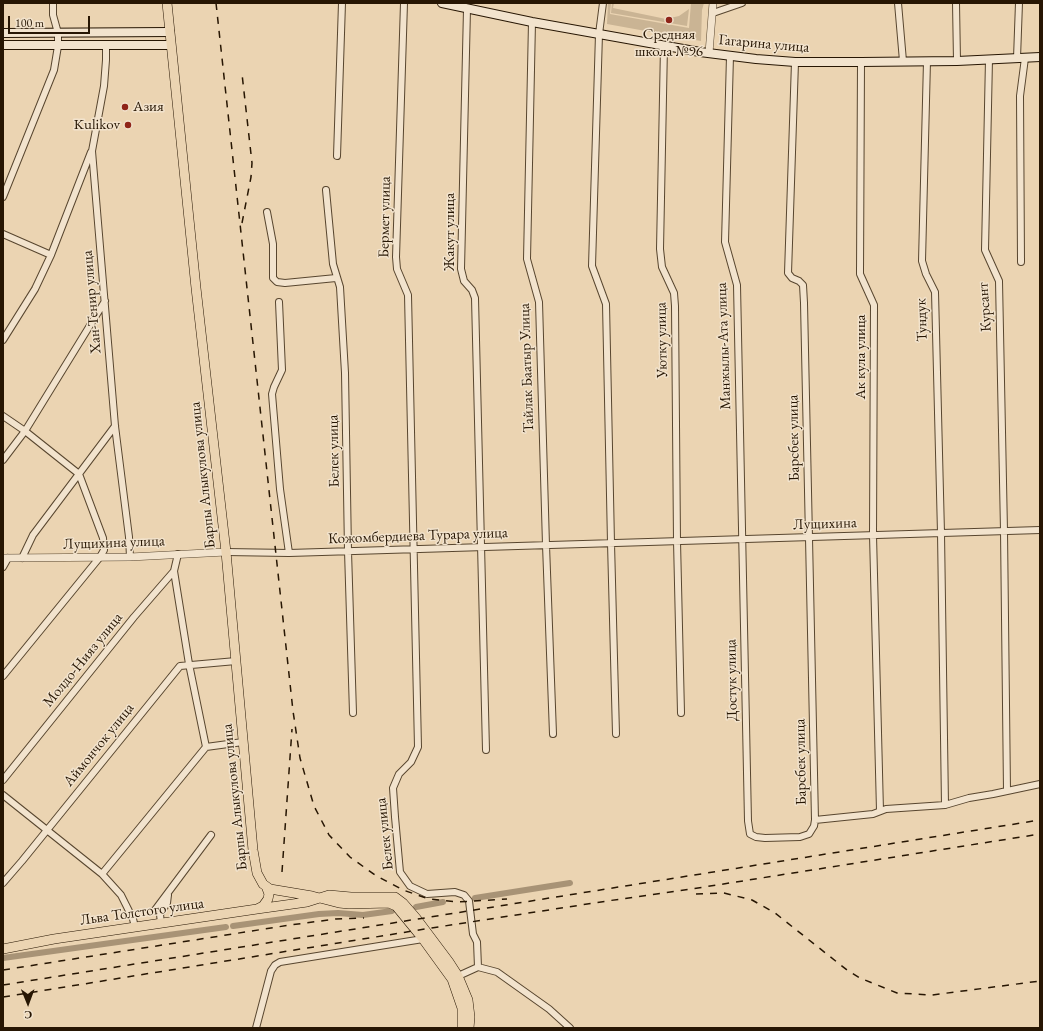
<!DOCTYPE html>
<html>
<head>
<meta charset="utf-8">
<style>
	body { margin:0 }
	#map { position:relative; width:1043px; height:1031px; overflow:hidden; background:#ebd4b2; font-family:"EB Garamond",serif }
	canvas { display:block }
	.frame { position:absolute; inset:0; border:4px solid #271603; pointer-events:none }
	.north { position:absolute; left:8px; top:983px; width:40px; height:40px; -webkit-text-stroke:3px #f2e3cd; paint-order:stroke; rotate:179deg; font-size:11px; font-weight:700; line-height:16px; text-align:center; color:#271603 }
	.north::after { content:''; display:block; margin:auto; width:14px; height:18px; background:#271603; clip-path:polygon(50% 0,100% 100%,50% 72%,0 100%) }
	.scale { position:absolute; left:8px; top:16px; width:82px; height:18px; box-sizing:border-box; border:2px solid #271603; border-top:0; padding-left:5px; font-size:12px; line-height:14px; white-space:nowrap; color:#271603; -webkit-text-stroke:3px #f2e3cd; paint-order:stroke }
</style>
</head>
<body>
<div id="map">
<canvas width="1043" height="1031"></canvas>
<div class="frame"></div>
<div class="north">С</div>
<div class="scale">100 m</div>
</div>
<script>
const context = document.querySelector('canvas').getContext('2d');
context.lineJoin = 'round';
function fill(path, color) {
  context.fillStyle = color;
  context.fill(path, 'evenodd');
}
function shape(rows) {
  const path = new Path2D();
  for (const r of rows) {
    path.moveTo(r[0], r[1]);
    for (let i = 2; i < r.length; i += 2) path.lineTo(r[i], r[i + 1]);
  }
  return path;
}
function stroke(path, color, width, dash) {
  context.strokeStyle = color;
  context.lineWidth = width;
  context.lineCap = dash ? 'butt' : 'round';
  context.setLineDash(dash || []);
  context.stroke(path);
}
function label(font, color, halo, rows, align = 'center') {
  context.font = font + ' "EB Garamond",serif';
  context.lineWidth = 3;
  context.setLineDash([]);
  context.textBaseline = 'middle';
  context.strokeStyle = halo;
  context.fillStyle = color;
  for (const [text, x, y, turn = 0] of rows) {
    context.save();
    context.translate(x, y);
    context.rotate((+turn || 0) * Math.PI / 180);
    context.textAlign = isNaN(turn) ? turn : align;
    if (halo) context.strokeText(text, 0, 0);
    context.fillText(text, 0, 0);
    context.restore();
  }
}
fill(shape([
	[608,3,611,3,610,14,689,28,691,3,704,3,702,10,701,41,607,24],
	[612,3,614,3,613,8,666,19,679,16,689,9,687,26,611,13]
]), '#cab494');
stroke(shape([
	[475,898,570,883],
	[416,907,443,902],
	[233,926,319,914,338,913,363,915,392,911],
	[3,958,226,927]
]), '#a89376', 6);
const minor = shape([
	[404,3,396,257,397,269,408,295,418,747,411,762,399,774,393,788,395,817,400,872,410,886,427,894,455,892,464,895,469,901,473,934,477,942,478,967],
	[603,3,599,34,592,266,606,304,611,543,616,734],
	[898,3,903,61],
	[956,3,957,61],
	[467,9,461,269,464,281,472,290,475,298,486,750],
	[713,13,742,3],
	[532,22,527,259,539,302,546,545,553,734],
	[106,46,106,60,104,86,92,151,115,426,129,537,130,557],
	[664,46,660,249,662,267,674,293,675,306,677,541,681,713],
	[730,56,725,242,737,285,748,821,750,834,756,837,765,838,800,837,809,834,814,826,815,820,804,303,803,285,799,281,792,278,788,273,795,62],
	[1017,58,1019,3],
	[989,59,985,250,999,281,1004,531,1007,791],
	[927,61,922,261,926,274,935,292,941,533,945,805],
	[861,62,860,274,874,305,873,535,880,811],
	[337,156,342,3],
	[326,190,333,264,340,287,345,373,348,551,353,713],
	[3,197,54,70,58,46,58,33,53,15,53,3],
	[267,212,273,244,273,278,277,282,285,283,336,278],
	[3,234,51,255],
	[1021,262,1020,96,1025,58],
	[279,302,282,370,274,387,272,394,280,489,289,553],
	[3,340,35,289,51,255,91,152],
	[3,416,25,431,79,474,103,538,104,550,100,557,3,676],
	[3,460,25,431,105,301],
	[226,552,289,553,1040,530],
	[22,558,33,535,115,426],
	[3,567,8,558],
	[174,571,189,664,206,747],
	[3,780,134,617,174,571,178,554],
	[3,795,102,874,121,895,133,919,135,927],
	[815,820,873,814,886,809,945,805,969,798,993,794,1040,784],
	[102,874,206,747,243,742],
	[3,883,22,861,180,666,236,661],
	[155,910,211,835],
	[161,924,160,914,167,903,168,895],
	[478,967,497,972,549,1009,570,1028],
	[456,977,478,967],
	[256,1028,271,971,275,965,280,962,423,939]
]);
const tertiary = shape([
	[709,53,713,3],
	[3,558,130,557,226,552]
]);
const secondary = shape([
	[442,3,532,22,700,52,756,59,795,62,861,62,957,61,1040,57],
	[3,33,170,32],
	[3,45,171,45]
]);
const primary = shape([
	[167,3,196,288,226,552,253,850,257,873,263,884,270,889,312,896,339,903,349,904,389,903,396,906,423,939,452,979,462,1008,462,1028],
	[257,909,307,902,329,895,351,897,395,897,403,903,416,918,449,962,458,976,468,1000,470,1017,469,1028],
	[3,949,54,939,257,909,263,906,268,899,269,894,266,886]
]);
stroke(minor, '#58462f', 8);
stroke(tertiary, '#58462f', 8);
stroke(secondary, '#271603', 10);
stroke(primary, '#271603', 10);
stroke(minor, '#f2e3cd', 6);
stroke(tertiary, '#f2e3cd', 7);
stroke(secondary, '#f2e3cd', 8);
stroke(primary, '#ebd4b2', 9);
stroke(shape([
	[216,3,293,711,300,758,314,806,329,835,350,857,375,875,403,890,429,899,457,902,507,899],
	[242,223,251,177,252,163,242,74],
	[282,872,292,729],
	[696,894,724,893,752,900,775,913,847,970,860,978,897,993,932,995,1040,981],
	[3,970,290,925,336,919,364,918],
	[3,985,1040,820],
	[3,997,425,929,607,901,698,888,1040,834]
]), '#271603', 1.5, [7, 7]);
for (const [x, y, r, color] of [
	[669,20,4,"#8f2418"],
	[125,107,4,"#8f2418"],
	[128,125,4,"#8f2418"]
]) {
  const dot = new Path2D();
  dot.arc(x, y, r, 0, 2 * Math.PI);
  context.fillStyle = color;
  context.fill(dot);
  stroke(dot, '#f2e3cd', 1.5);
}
label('15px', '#271603', '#f2e3cd', [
	["Средняя",669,35],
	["школа №96",669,52],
	["Азия",133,107,"left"],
	["Kulikov",120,125,"right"]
]);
label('15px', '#271603', '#f2e3cd', [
	["Гагарина улица",764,44,5],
	["Бермет улица",385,217,-89],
	["Жакут улица",450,232,-90],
	["Хан-Тенир улица",92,302,-95],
	["Курсант",985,307,-94],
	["Тундук",922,320,-92],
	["Уютку улица",662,340,-91],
	["Манжылы-Ата улица",724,346,-92],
	["Ак кула улица",861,357,-90],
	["Тайлак Баатыр Улица",527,368,-92],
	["Барсбек улица",794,438,-91],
	["Белек улица",334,451,-91],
	["Барпы Алыкулова улица",203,475,-96],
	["Лущихина",825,524,-2],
	["Кожомбердиева Турара улица",418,536,-2],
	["Лущихина улица",114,543,-2],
	["Молдо-Нияз улица",83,660,-51],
	["Достук улица",732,680,-91],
	["Аймончок улица",99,745,-51],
	["Барсбек улица",801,762,-91],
	["Барпы Алыкулова улица",235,797,-96],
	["Белек улица",385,834,-96],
	["Льва Толстого улица",142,912,-8]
]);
</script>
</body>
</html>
